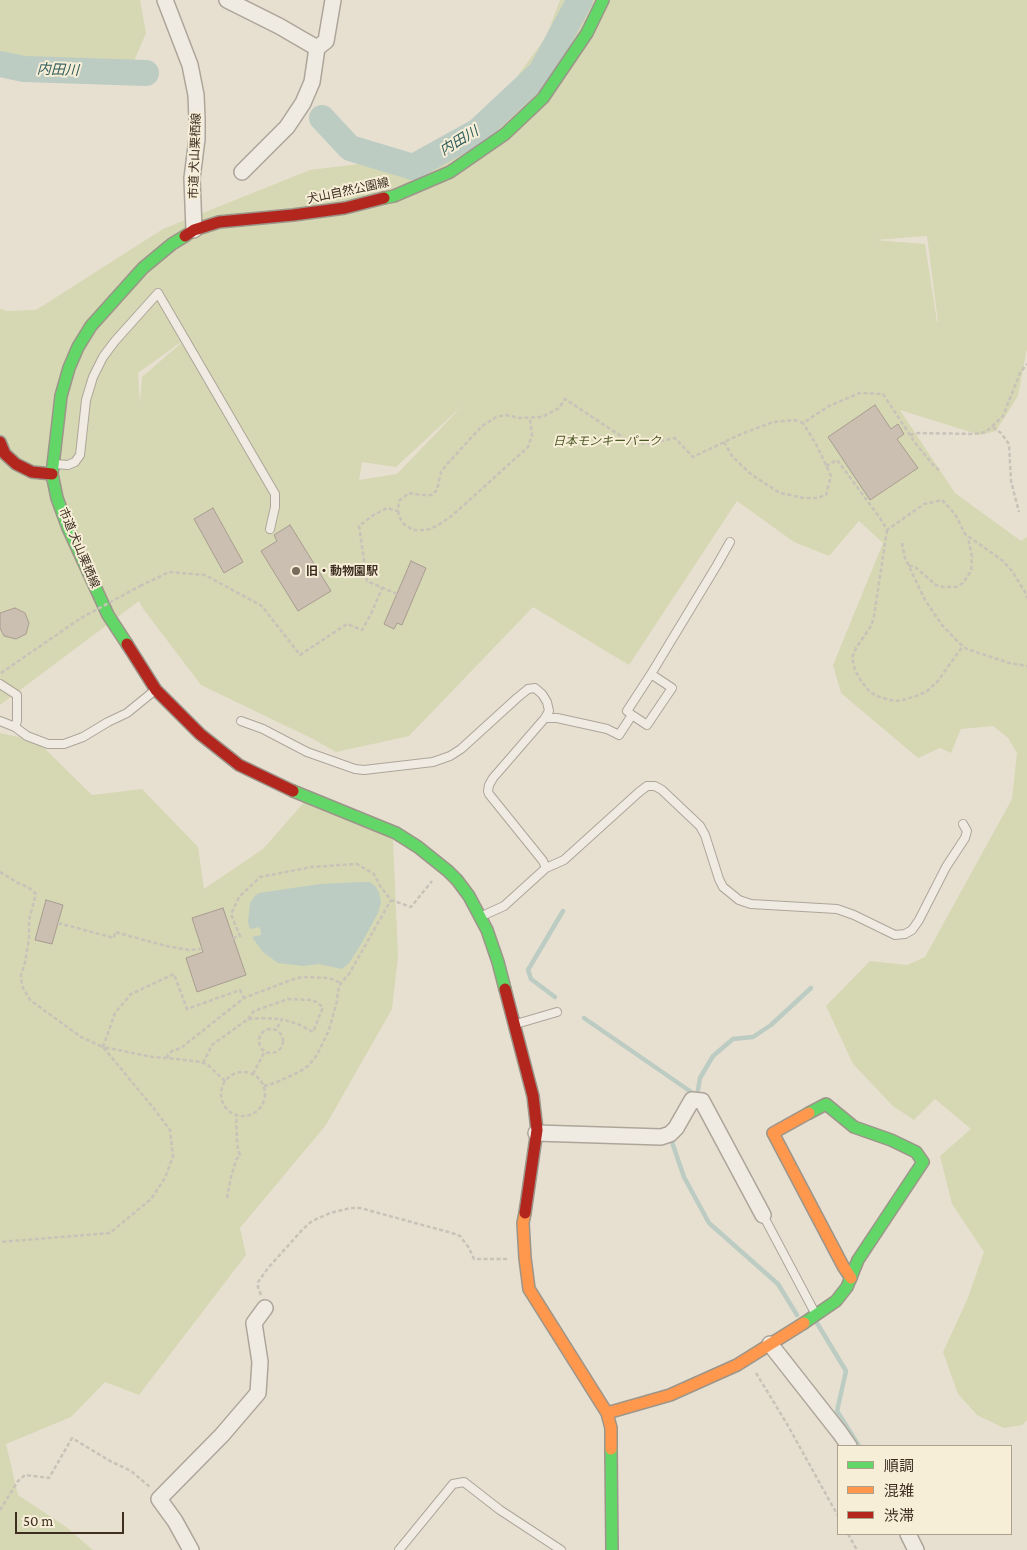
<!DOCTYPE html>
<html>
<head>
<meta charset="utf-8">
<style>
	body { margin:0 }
	#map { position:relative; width:1027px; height:1550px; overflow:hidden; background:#e7e0d1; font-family:"Crimson Pro","Noto Sans JP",serif }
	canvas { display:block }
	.legend { position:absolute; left:837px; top:1445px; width:175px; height:90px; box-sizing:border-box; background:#f7eed8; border:1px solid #ada18e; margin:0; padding:6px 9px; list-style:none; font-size:15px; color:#3d2e20 }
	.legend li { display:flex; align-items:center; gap:10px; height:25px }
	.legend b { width:25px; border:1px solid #ada18e }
	.scale { position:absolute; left:15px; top:1512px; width:109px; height:22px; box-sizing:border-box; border:2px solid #3d2e20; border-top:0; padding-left:6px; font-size:15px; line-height:18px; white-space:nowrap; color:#3d2e20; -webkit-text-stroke:4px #f7eed8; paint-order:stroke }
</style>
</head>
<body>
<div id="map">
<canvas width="1027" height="1550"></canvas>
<ul class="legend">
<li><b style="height:6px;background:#63d668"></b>順調</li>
<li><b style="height:6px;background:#ff974d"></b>混雑</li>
<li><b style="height:6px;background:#b3261e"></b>渋滞</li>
</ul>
<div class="scale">50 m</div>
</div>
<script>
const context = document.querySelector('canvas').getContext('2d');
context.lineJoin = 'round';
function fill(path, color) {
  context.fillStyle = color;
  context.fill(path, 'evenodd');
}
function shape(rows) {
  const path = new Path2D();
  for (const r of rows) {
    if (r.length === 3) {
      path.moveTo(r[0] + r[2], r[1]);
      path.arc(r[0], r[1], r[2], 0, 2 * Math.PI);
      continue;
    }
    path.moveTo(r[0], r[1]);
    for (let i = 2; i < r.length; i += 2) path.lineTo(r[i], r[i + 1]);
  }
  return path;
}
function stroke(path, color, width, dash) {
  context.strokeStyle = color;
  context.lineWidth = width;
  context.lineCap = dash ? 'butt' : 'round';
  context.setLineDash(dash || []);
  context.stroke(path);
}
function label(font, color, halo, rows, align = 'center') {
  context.font = font + ' "Crimson Pro","Noto Sans JP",serif';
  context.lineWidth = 4;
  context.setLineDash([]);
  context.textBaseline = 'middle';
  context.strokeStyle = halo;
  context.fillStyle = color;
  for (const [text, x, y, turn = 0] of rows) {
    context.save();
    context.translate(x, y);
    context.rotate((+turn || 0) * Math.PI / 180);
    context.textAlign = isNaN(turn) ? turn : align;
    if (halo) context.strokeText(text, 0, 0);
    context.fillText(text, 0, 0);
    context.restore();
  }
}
fill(shape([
	[0,0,140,0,146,33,125,82,0,76],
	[560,0,1027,0,1027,348,1018,396,996,431,980,435,900,410,955,493,1021,541,1027,537,1027,1420,1022,1425,1004,1428,977,1415,958,1394,943,1352,967,1300,984,1252,952,1204,940,1156,971,1129,935,1099,914,1120,893,1106,853,1064,826,1006,870,961,907,965,925,957,1012,799,1017,753,1008,738,993,726,961,729,951,753,940,748,918,758,841,693,833,665,883,543,859,521,829,556,794,542,737,501,629,665,533,607,409,736,336,752,313,739,201,685,144,610,139,601,0,705,0,309,7,311,36,310,163,229,310,170,432,155,480,127,546,37],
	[927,236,938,322,937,322,925,244,875,240],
	[188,337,142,377,140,403,138,373],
	[463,405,397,474,359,480,362,462,396,467],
	[0,733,37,741,92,795,142,789,198,847,204,889,263,849,306,800,393,839,398,957,392,1009,326,1125,240,1228,246,1255,139,1395,105,1382,71,1417,6,1444,18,1495,65,1526,93,1550,0,1550]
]), '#d6d7b3');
fill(shape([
	[360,882,370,882,375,886,379,892,381,902,378,913,360,946,349,963,342,969,319,964,304,966,278,963,263,952,252,937,261,935,260,927,250,929,248,922,250,903,255,896,259,893,320,884]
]), '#bcccc2');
stroke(shape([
	[555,997,531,979,528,970,563,911],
	[584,1018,697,1096,700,1078,713,1056,733,1039,753,1037,771,1025,811,988],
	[675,1137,672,1142,684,1177,709,1223,778,1284,797,1315],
	[817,1323,846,1371,837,1411,859,1446]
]), '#bcccc2', 4.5);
stroke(shape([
	[0,64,24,69,146,73],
	[322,118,350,148,413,167,478,131,541,72,580,0]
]), '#bcccc2', 26);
const building = shape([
	[875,405,891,429,898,424,904,434,897,439,918,468,870,500,828,437,875,405],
	[213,508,243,562,224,573,194,519,213,508],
	[290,525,331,591,298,611,261,551,277,541,274,535,290,525],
	[411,561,426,568,402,625,397,623,394,629,384,624,411,561],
	[15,608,25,613,29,623,26,634,16,639,4,636,0,628,0,613,15,608],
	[46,900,63,905,52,944,35,940,46,900],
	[223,908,246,975,197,992,186,958,203,952,192,918,223,908]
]);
fill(building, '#cbbfb2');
stroke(building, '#a89c90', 1);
const lane = shape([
	[55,464,68,465,75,462,80,455,86,400,93,377,103,357,115,341,158,293,275,494,275,507,270,529],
	[0,684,17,695,17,721,15,727],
	[632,715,627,711,651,674],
	[545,718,557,718,589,725,607,729,619,735,632,715,647,725,672,688,651,674,717,565,730,542],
	[0,721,15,727,27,736,48,744,64,744,83,737,108,722,127,713,154,691],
	[241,721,263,729,307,752,355,769,364,770,433,762,450,756,461,749,517,698,528,689,535,688,542,694,547,702,549,711,545,718,493,778,489,785,488,791,489,794,543,861,546,868],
	[482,916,504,906,546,868,564,860,638,793,647,786,655,786,662,790,700,826,705,835,719,879,723,887,739,900,751,904,837,909,854,915,895,935,905,934,912,930,919,920,946,867,965,838,967,831,963,824],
	[516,1024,557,1012],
	[763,1215,815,1313],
	[399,1550,453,1484,464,1482,500,1510,561,1550]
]);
const street = shape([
	[165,0,190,65,196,95,197,119,197,139,192,178,194,230],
	[227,0,279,26,317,48],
	[242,172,287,127,303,103,312,82,317,48,326,41,333,0],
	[536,1133,661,1137,670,1134,676,1128,692,1100,702,1101,763,1215],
	[770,1344,840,1433,849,1446],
	[908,1534,916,1550],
	[191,1550,175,1521,159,1499,222,1435,258,1393,260,1362,254,1323,265,1308]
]);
const fast = shape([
	[384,198,394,196,450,172,505,134,543,98,587,33,603,0],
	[127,644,108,615,68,528,57,498,52,474,61,396,69,368,78,347,91,326,143,268,172,244,185,236],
	[293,791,396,833,418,847,448,871,457,880,469,896,487,930,498,962,505,989],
	[804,1323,836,1301,847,1287,858,1260,923,1162,916,1152,891,1140,854,1127,826,1104,809,1113],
	[611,1449,612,1550]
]);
const slow = shape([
	[809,1113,773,1133,843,1266,851,1278],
	[525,1213,523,1223,525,1258,529,1289,607,1413,611,1428,611,1449],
	[607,1413,670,1395,737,1365,804,1323]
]);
const jam = shape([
	[185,236,194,230,219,222,293,215,345,208,384,198],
	[0,442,5,454,16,464,32,472,52,474],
	[127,644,156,690,200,734,239,765,293,791],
	[505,989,533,1096,537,1130,525,1213]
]);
stroke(lane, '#ada599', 10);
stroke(street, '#ada599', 18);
stroke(fast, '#9c958a', 14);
stroke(slow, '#9c958a', 14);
stroke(jam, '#9c958a', 14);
stroke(shape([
	[993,427,1001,433,1009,444,1011,481,1019,512],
	[910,435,918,433,974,434,986,432,1003,416,1020,373,1027,364],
	[724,442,732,456,743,467,752,475,780,493,804,498,817,498,826,495,831,476,816,444,803,423],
	[826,466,837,460,880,518,887,530,924,504,942,500,955,514,965,534,1003,561,1012,571,1025,592,1027,598],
	[398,511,399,517,404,524,413,530,426,530,437,526,454,514,528,447,532,435,530,418],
	[887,530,874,616,871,626,856,648,852,658,855,670,861,681,870,692,877,696,889,700,900,701,916,696,926,692,937,682,963,646],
	[902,543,905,558,925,600,942,625,959,643,967,649,1009,663,1027,666],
	[909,566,914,566,936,585,943,587,956,587,963,583,971,571,972,557,968,537],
	[140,586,169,572,205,575,262,606,300,655,347,624,362,630,371,614,382,588],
	[397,594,367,581,359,526,372,516,387,508,398,511,399,501,409,493,421,495,432,495,437,490,441,472,448,463,482,426,496,417,506,415,519,418,542,417,559,408,565,399,630,442,647,444,675,438,693,457,741,434,773,422,794,420,803,423,829,406,860,393,883,394,916,444,935,467,939,470],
	[1,673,81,618],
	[0,872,18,883,28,887,36,894,29,920,29,938,25,963,21,975,22,986,30,1000,81,1037,103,1047,155,1110,170,1130,173,1156,165,1178,151,1199,110,1233,0,1242],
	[58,923,114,938,115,932,166,946,189,950,202,949],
	[233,938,240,936,231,914,239,897,260,877,311,867,357,864,374,874,380,886,391,900,411,907,432,881],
	[248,1019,254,1011,288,999,313,1000,323,1007,313,1032,300,1025,282,1019],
	[271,1041,12],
	[167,1058,153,1057,103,1047,115,1013,131,994,174,974,187,1009,240,990,244,998],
	[203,1063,212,1045,248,1019,261,1018,282,1019,276,1030],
	[243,1094,22],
	[253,1074,265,1051],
	[225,1081,208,1065,201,1062,167,1058,168,1055,172,1051,181,1048,244,998,291,980,302,977,329,978,341,983],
	[264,1086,275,1083,299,1072,308,1066,317,1055,329,1030,337,1001,338,991,341,983,349,974,391,900],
	[227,1198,231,1177,236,1160,240,1155,238,1150,237,1140,236,1115],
	[261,1295,258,1287,258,1282,268,1268,303,1229,312,1221,330,1213,351,1208,360,1208,452,1233,460,1236,469,1248,474,1259,508,1259],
	[756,1373,787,1424,838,1516],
	[0,1510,18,1481,25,1475,49,1478,72,1438,110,1461,131,1471,150,1487],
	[848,1534,857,1550]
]), '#c8c2b9', 2.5, [4, 2.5]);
stroke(lane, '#efebe3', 8);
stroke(street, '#efebe3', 15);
stroke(fast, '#63d668', 11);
stroke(slow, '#ff974d', 11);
stroke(jam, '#b3261e', 11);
stroke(shape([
	[81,618,140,586]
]), '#c8c2b9', 2.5, [4, 2.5]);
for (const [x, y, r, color] of [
	[296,571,5,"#786c5e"]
]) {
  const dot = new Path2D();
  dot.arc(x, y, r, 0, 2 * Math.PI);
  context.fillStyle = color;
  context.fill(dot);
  stroke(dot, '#f7eed8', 2);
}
label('12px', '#3d2e20', '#f7eed8', [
	["市道 犬山栗栖線",195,156,-88],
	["犬山自然公園線",348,191,-12],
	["市道 犬山栗栖線",79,548,67]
]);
label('italic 12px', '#4d5a26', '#f7eed8', [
	["日本モンキーパーク",607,441]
]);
label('bold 12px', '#3d2e20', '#f7eed8', [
	["旧・動物園駅",306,571]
], 'left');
label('italic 14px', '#2f5d5a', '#f7eed8', [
	["内田川",58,70,2],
	["内田川",459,141,-31]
]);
</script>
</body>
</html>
